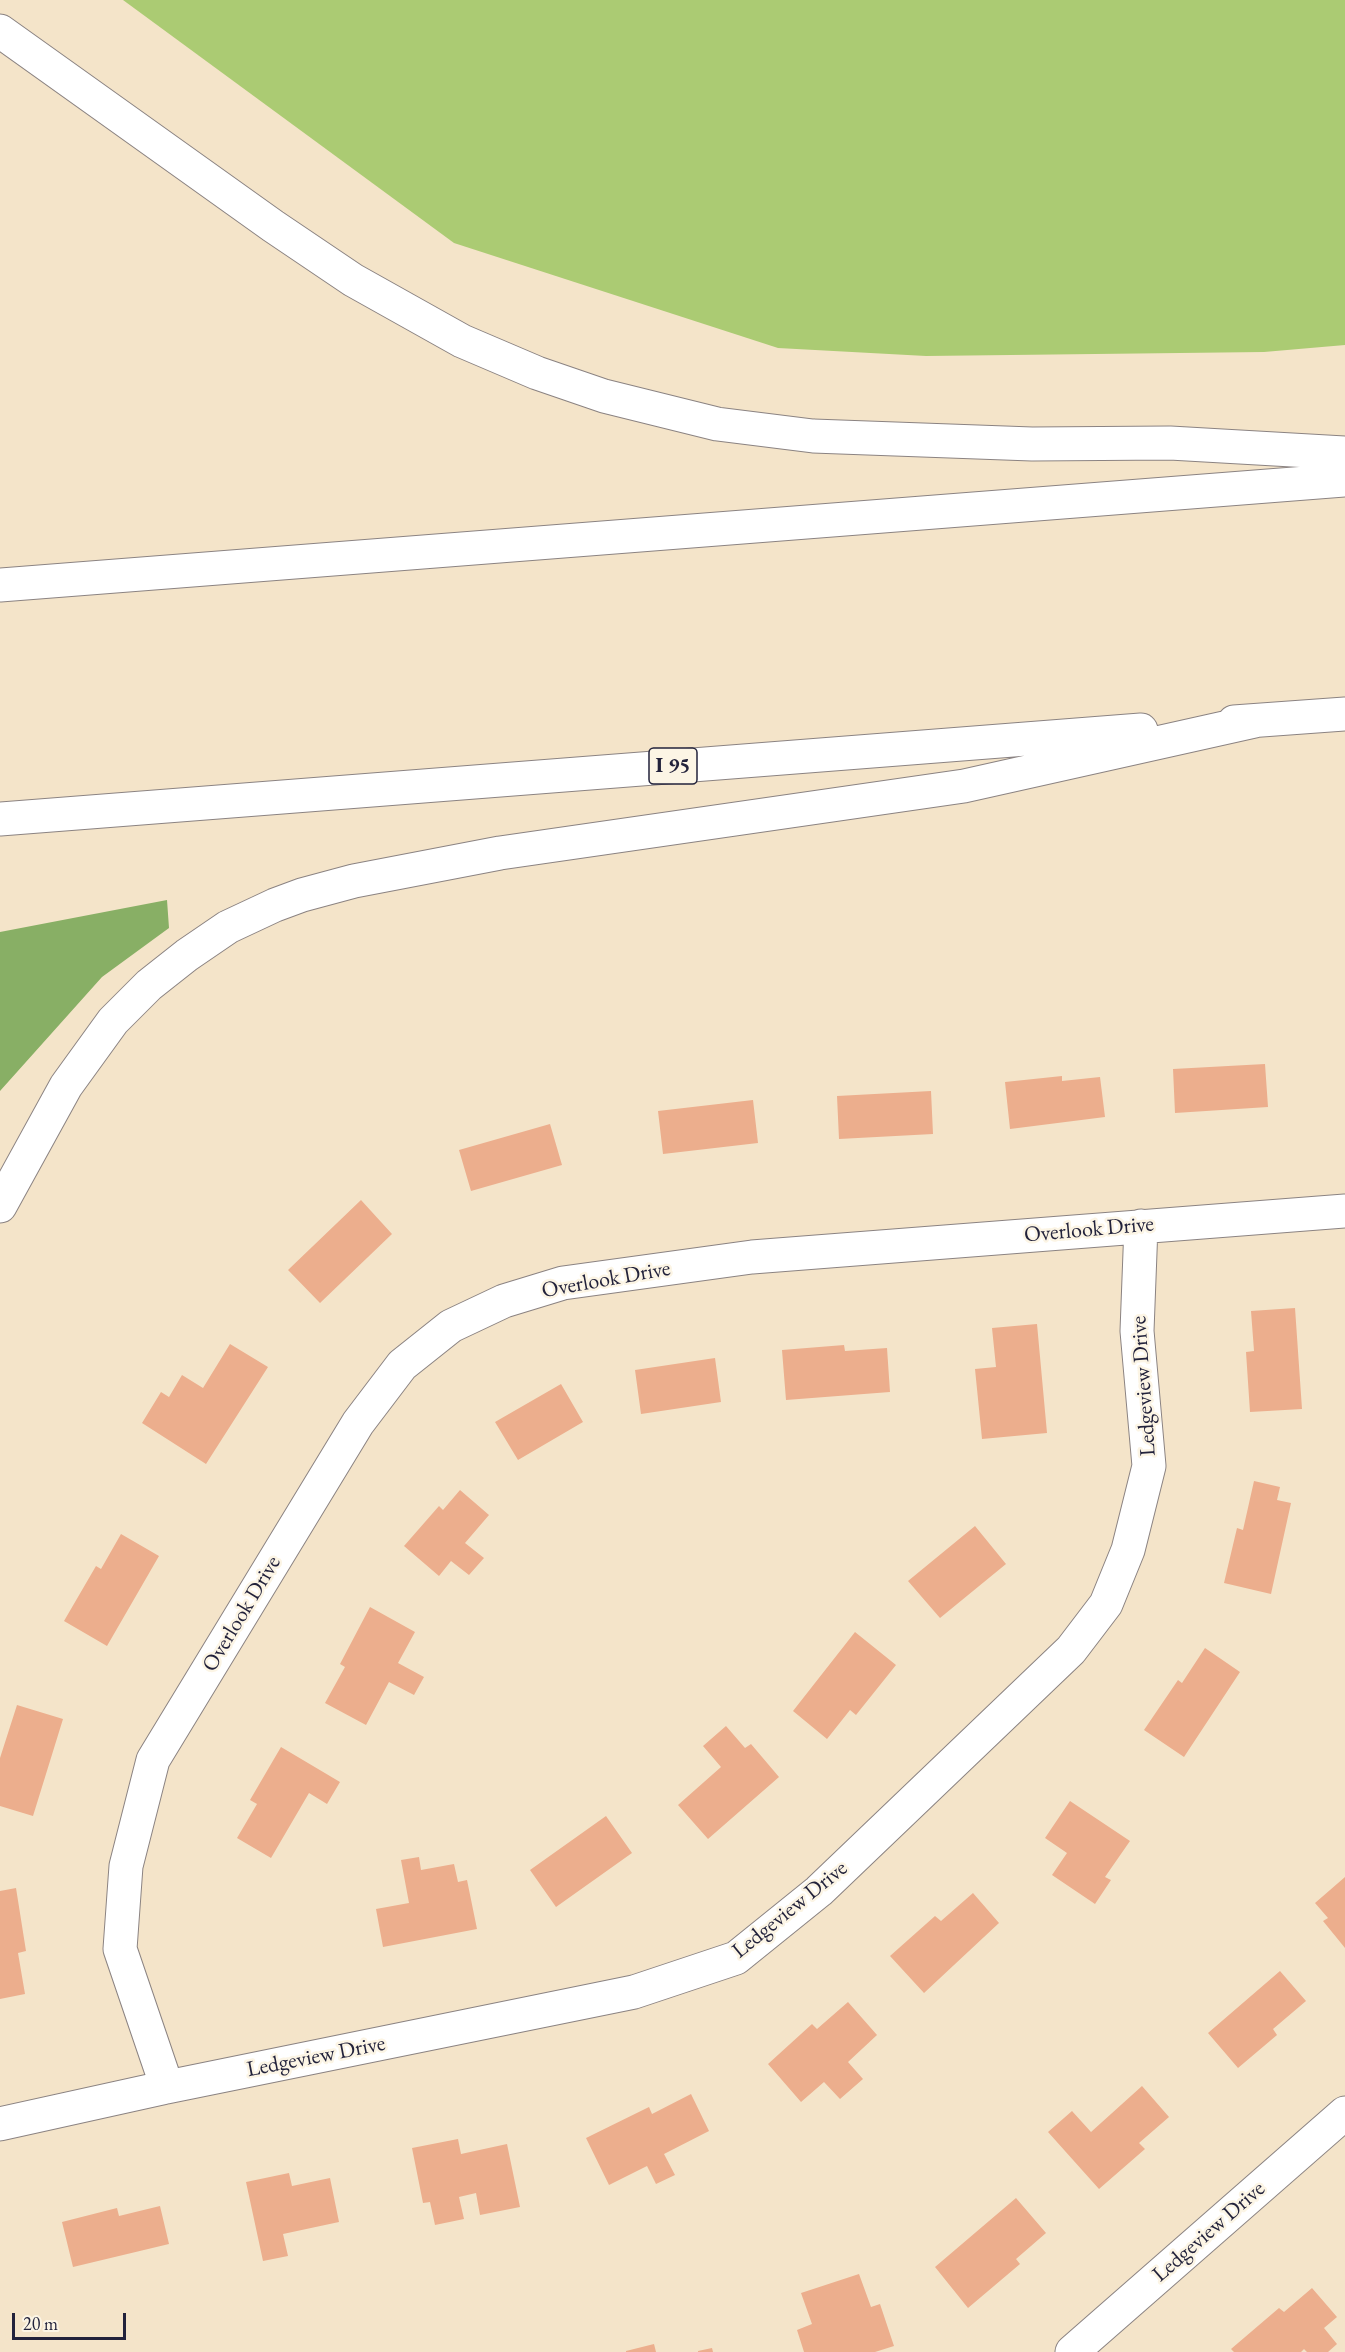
<!DOCTYPE html>
<html>
<head>
<meta charset="utf-8">
<style>
	body { margin:0 }
	#map { position:relative; width:1345px; height:2352px; overflow:hidden; background:#f4e4c9; font-family:"EB Garamond",serif }
	canvas { display:block }
	.scale { position:absolute; left:12px; top:2313px; width:114px; height:27px; box-sizing:border-box; border:3px solid #22223b; border-top:0; padding-left:8px; font-size:18px; line-height:21px; white-space:nowrap; color:#22223b; -webkit-text-stroke:4px #fcf5e5; paint-order:stroke }
</style>
</head>
<body>
<div id="map">
<canvas width="1345" height="2352"></canvas>
<div class="scale">20 m</div>
</div>
<script>
const context = document.querySelector('canvas').getContext('2d');
context.lineJoin = 'round';
function fill(path, color) {
  context.fillStyle = color;
  context.fill(path, 'evenodd');
}
function shape(rows) {
  const path = new Path2D();
  for (const r of rows) {
    path.moveTo(r[0], r[1]);
    for (let i = 2; i < r.length; i += 2) path.lineTo(r[i], r[i + 1]);
  }
  return path;
}
function stroke(path, color, width, dash) {
  context.strokeStyle = color;
  context.lineWidth = width;
  context.lineCap = dash ? 'butt' : 'round';
  context.setLineDash(dash || []);
  context.stroke(path);
}
function label(font, color, halo, rows, align = 'center') {
  context.font = font + ' "EB Garamond",serif';
  context.lineWidth = 5;
  context.setLineDash([]);
  context.textBaseline = 'middle';
  context.strokeStyle = halo;
  context.fillStyle = color;
  for (const [text, x, y, turn = 0] of rows) {
    context.save();
    context.translate(x, y);
    context.rotate((+turn || 0) * Math.PI / 180);
    context.textAlign = isNaN(turn) ? turn : align;
    if (halo) context.strokeText(text, 0, 0);
    context.fillText(text, 0, 0);
    context.restore();
  }
}
fill(shape([
	[123,0,1345,0,1345,345,1264,352,926,356,778,348,454,243]
]), '#abcb73');
fill(shape([
	[167,900,169,928,102,977,0,1091,0,932]
]), '#88af65');
fill(shape([
	[1265,1064,1268,1107,1175,1113,1173,1069],
	[1062,1076,1062,1081,1100,1077,1105,1117,1010,1129,1005,1082],
	[931,1091,933,1134,839,1139,837,1096],
	[753,1100,758,1143,663,1154,658,1111],
	[550,1124,562,1165,471,1191,459,1150],
	[361,1200,392,1234,320,1303,288,1270],
	[1295,1308,1302,1409,1250,1412,1246,1352,1254,1351,1251,1311],
	[1037,1324,1047,1433,982,1439,975,1369,996,1367,992,1328],
	[230,1344,268,1367,206,1464,142,1423,161,1392,169,1397,182,1375,203,1388],
	[844,1345,845,1351,887,1348,890,1392,786,1400,782,1350],
	[715,1358,721,1402,641,1414,635,1370],
	[561,1384,583,1422,518,1460,495,1422],
	[1254,1481,1280,1487,1277,1500,1291,1503,1271,1594,1224,1583,1237,1528,1243,1530],
	[460,1490,489,1515,465,1543,484,1558,469,1575,451,1561,439,1576,404,1546,439,1506,443,1510],
	[975,1526,1006,1564,940,1618,908,1581],
	[121,1534,159,1556,107,1646,64,1621,96,1566,101,1569],
	[370,1607,415,1632,398,1663,424,1677,414,1695,389,1682,366,1725,325,1703,345,1667,340,1664],
	[855,1632,896,1665,856,1715,850,1710,827,1739,793,1711],
	[1205,1648,1240,1672,1184,1757,1144,1730,1178,1680,1182,1683],
	[17,1705,63,1719,33,1816,0,1806,0,1758],
	[726,1726,745,1748,751,1744,779,1777,708,1839,678,1805,721,1767,703,1746],
	[281,1747,340,1782,327,1804,309,1793,271,1858,237,1838,257,1804,250,1800],
	[1070,1801,1130,1841,1105,1877,1111,1880,1095,1904,1052,1875,1067,1853,1045,1838],
	[606,1816,632,1853,556,1907,530,1870],
	[419,1857,421,1870,454,1864,458,1882,467,1880,477,1929,383,1947,376,1909,409,1903,401,1860],
	[1345,1877,1345,1948,1323,1921,1328,1918,1315,1903],
	[16,1888,26,1951,18,1953,25,1994,0,1999,0,1891],
	[973,1893,999,1923,924,1993,890,1956,935,1916,941,1921],
	[1280,1971,1306,2001,1273,2029,1277,2035,1238,2068,1208,2033],
	[848,2002,877,2035,848,2062,863,2079,840,2099,824,2082,801,2102,768,2064,812,2024,817,2029],
	[1142,2086,1169,2117,1139,2143,1145,2149,1099,2189,1048,2132,1072,2111,1091,2132],
	[691,2094,709,2131,664,2154,675,2175,656,2184,647,2166,609,2185,586,2138,649,2107,652,2114],
	[458,2139,461,2154,507,2144,520,2207,480,2215,476,2193,459,2197,464,2219,435,2225,430,2202,423,2203,412,2148],
	[289,2173,292,2186,330,2178,339,2222,283,2234,288,2256,263,2261,246,2182],
	[1016,2198,1046,2233,1016,2259,1020,2264,968,2308,935,2267],
	[160,2206,169,2244,73,2267,62,2222,117,2208,119,2216],
	[859,2274,871,2307,880,2304,894,2346,875,2352,804,2352,797,2330,812,2324,801,2293],
	[1312,2288,1337,2317,1324,2328,1337,2344,1328,2352,1307,2352,1304,2349,1301,2352,1234,2352,1231,2349,1279,2308,1284,2312],
	[654,2344,656,2352,626,2352,626,2351],
	[712,2348,713,2352,698,2352,698,2351]
]), '#ecae8d');
const street = shape([
	[167,2087,120,1949,126,1866,153,1760,358,1423,402,1365,451,1326,504,1301,563,1283,752,1257,1345,1211],
	[0,2124,167,2087,634,1992,736,1958,819,1891,1071,1650,1106,1604,1128,1550,1149,1466,1137,1331,1141,1226],
	[1072,2352,1345,2113]
]);
const highway = shape([
	[0,31,273,226,353,280,462,341,537,373,604,396,717,424,813,436,1032,444,1170,443,1345,453],
	[0,585,1345,480],
	[1234,722,1345,714],
	[0,819,1141,730],
	[0,1206,66,1086,113,1021,149,985,187,955,228,927,275,905,302,895,354,881,500,853,964,786,1255,721]
]);
stroke(street, '#8b8382', 35);
stroke(highway, '#8b8382', 35);
stroke(street, '#fff', 33);
stroke(highway, '#fff', 33);
for (const [x, y, w] of [
	[673,766,48]
]) {
  const box = new Path2D();
  box.roundRect(x - w / 2, y - 18, w, 36, 4.5);
  context.fillStyle = '#fcf5e5';
  context.fill(box);
  stroke(box, '#22223b', 1.5);
}
label('bold 21px', '#22223b', null, [
	["I 95",673,766]
]);
label('22px', '#22223b', '#fcf5e5', [
	["Overlook Drive",1089,1230,-5],
	["Overlook Drive",606,1280,-10],
	["Ledgeview Drive",1144,1386,-94],
	["Overlook Drive",242,1614,-59],
	["Ledgeview Drive",790,1910,-39],
	["Ledgeview Drive",316,2057,-11],
	["Ledgeview Drive",1209,2232,-41]
]);
</script>
</body>
</html>
